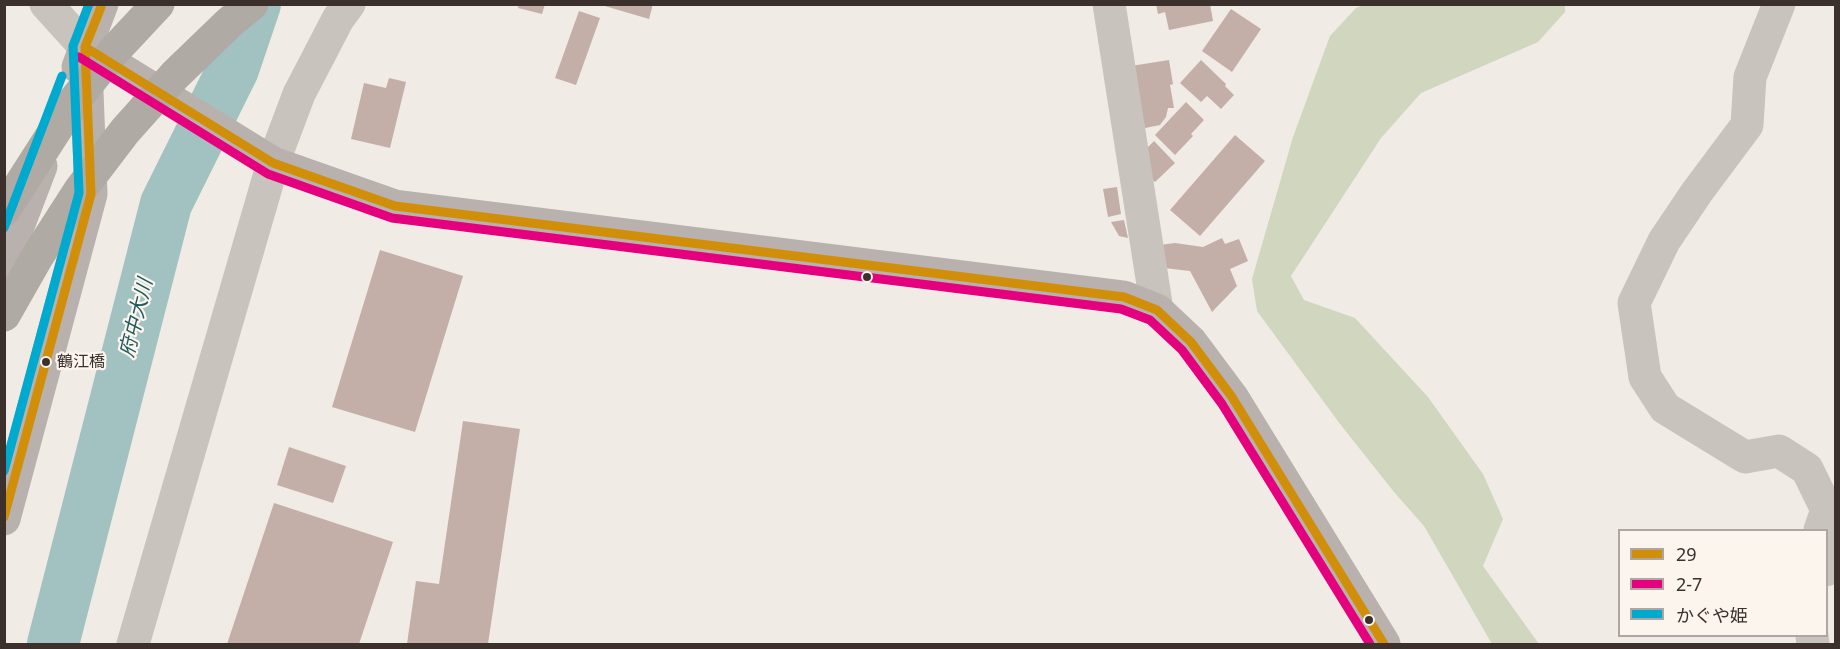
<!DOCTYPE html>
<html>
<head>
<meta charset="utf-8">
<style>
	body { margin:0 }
	#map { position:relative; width:1840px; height:649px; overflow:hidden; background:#f0ebe5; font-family:"Noto Sans","Noto Sans JP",sans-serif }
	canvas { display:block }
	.frame { position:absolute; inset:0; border:6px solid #3b302b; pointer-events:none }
	.legend { position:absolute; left:1618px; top:529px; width:210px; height:108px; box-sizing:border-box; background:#fbf5ee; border:2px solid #aea6a0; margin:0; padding:8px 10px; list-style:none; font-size:18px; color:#3b302b }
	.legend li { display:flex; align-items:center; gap:12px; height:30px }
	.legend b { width:30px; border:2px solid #aea6a0 }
</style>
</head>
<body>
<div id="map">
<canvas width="1840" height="649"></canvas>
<div class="frame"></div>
<ul class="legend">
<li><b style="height:8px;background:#d18e09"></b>29</li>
<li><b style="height:8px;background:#e5007d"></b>2-7</li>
<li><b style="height:8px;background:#00a9ce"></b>かぐや姫</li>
</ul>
</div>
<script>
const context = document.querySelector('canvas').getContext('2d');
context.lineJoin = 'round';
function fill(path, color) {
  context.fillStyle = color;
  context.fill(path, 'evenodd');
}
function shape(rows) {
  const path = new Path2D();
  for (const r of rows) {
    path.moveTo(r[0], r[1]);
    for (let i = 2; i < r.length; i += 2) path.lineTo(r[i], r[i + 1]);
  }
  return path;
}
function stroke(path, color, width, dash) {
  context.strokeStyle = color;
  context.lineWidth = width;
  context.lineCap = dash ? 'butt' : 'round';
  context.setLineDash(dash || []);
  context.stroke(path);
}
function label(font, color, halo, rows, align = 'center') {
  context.font = font + ' "Noto Sans","Noto Sans JP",sans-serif';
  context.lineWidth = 4.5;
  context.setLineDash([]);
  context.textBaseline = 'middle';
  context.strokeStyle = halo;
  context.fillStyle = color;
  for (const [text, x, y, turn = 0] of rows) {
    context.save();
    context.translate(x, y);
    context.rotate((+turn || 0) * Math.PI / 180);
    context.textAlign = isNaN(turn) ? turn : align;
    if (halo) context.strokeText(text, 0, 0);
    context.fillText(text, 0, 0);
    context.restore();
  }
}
fill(shape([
	[1366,4,1565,5,1565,12,1538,42,1421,93,1381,138,1291,276,1304,300,1355,318,1428,397,1483,474,1503,519,1483,566,1539,644,1492,644,1424,526,1394,492,1340,424,1257,311,1252,279,1293,137,1330,36,1356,8]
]), '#d1d6bf');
stroke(shape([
	[53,644,166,204,233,69,255,4]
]), '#a1c2c1', 52);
fill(shape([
	[519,4,545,4,542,14,518,8],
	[598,4,653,4,649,19],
	[1156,4,1210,4,1213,21,1169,30,1165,12,1158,14],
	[1231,9,1261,29,1232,72,1202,51],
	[579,11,600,18,576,85,555,78],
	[1169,60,1173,84,1170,85,1174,108,1168,108,1166,117,1160,125,1145,128,1131,66],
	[1201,60,1226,84,1225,86,1234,95,1221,109,1207,96,1201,102,1180,83],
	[389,78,406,82,390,148,351,139,364,83,386,88],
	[1186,102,1204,120,1191,134,1193,136,1175,155,1155,135],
	[1235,135,1265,161,1200,236,1170,210],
	[1154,141,1175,163,1155,182,1144,172,1141,154],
	[1117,187,1121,214,1108,217,1103,189],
	[1124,220,1128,238,1119,236,1111,222],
	[1222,238,1225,244,1239,239,1248,261,1230,269,1237,286,1212,312,1190,271,1164,268,1160,245,1175,243,1203,247],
	[380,250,463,276,415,432,332,407],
	[463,421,520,429,488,644,407,644,416,581,439,584],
	[289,447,346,466,333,503,277,485],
	[274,503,393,542,359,644,227,644]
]), '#c3afa7');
stroke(shape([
	[46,4,85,47],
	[1109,4,1157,310],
	[1779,4,1750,77,1747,125,1697,192,1664,241,1634,303,1645,377,1665,408,1745,457,1779,451,1807,469,1827,510,1820,530],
	[1826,570,1836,552],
	[1812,636,1813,644],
	[133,644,273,163,299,94,338,19,349,4]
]), '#c9c3be', 33);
stroke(shape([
	[85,47,273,163,395,206,1124,297,1157,310,1191,342,1232,397,1384,644],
	[78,67,102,4],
	[4,263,41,166],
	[4,519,91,194,86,66]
]), '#b8b1ad', 33);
stroke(shape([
	[4,210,74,101,114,51,158,4],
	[4,315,37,257,80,190,125,131,175,75,230,22,252,4]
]), '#afaaa4', 33);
stroke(shape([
	[85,47,273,163,395,206,1124,297,1157,310,1191,342,1232,397,1384,644],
	[4,517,91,194,85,47,101,7]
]), '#d18e09', 9);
stroke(shape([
	[79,57,268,174,392,218,1121,309,1150,320,1182,350,1222,404,1370,644]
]), '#e5007d', 9);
stroke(shape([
	[4,228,62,76],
	[4,471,79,193,73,46,89,4]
]), '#00a9ce', 9);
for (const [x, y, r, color] of [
	[867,277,5,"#3b302b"],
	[46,362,5,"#3b302b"],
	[1369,620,5,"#3b302b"]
]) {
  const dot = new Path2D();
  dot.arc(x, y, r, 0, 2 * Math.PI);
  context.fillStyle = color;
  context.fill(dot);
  stroke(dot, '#fbf5ee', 2);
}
label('16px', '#3b302b', '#fbf5ee', [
	["鶴江橋",57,362]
], 'left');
label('italic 20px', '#1f5a5e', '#fbf5ee', [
	["府中大川",137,318,-76]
]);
</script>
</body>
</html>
